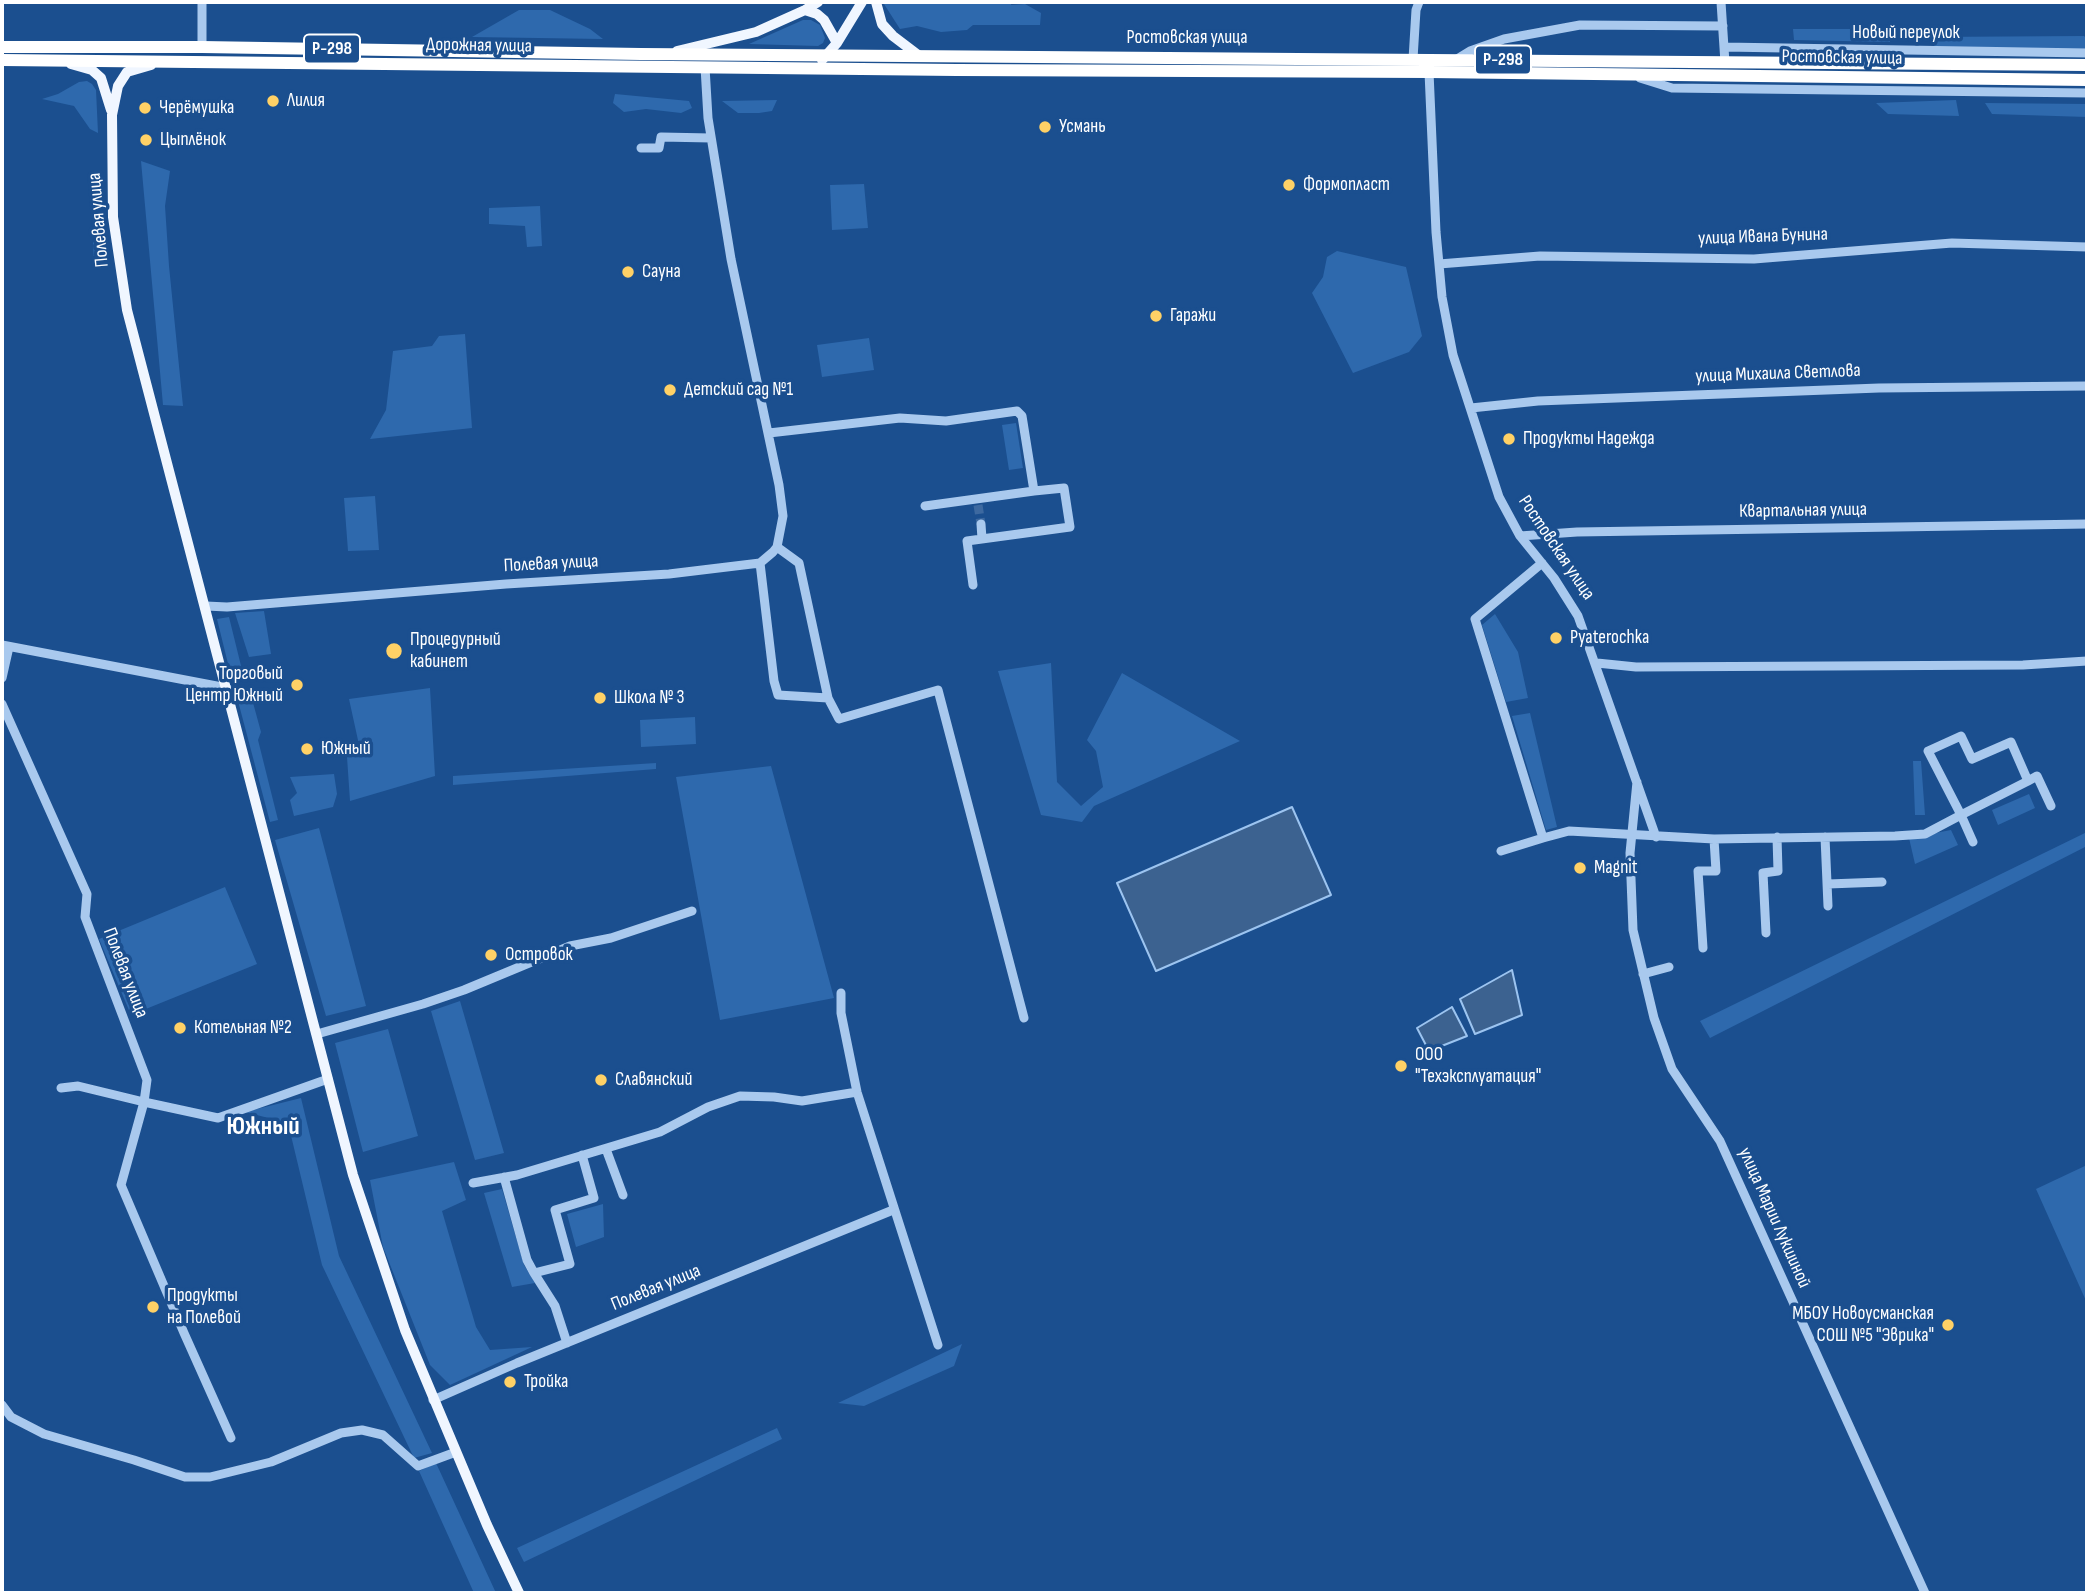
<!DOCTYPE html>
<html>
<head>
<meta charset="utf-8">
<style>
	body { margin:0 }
	#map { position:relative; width:2089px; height:1595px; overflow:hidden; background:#1b4f8f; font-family:"Sofia Sans Condensed",sans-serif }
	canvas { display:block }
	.frame { position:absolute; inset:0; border:4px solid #fff; pointer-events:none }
</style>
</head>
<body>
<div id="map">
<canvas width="2089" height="1595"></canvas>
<div class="frame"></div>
</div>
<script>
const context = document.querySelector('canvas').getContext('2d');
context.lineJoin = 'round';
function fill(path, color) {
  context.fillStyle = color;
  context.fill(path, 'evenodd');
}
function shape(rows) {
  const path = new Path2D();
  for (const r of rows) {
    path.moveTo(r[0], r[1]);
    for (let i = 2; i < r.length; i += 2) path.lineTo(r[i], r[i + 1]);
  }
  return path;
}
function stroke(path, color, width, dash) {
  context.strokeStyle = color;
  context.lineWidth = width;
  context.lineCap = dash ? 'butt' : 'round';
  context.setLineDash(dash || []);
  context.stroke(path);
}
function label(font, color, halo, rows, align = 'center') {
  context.font = font + ' "Sofia Sans Condensed",sans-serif';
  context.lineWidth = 7;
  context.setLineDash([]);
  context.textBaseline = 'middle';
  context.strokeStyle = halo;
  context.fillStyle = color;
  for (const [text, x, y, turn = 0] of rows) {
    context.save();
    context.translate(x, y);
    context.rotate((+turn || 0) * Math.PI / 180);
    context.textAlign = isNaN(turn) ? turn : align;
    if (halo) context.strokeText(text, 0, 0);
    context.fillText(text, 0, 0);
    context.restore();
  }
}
fill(shape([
	[886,2,1012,2,1011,5,1025,4,1041,13,1040,25,973,25,967,30,941,32,917,26,900,29,884,4],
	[519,10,550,10,590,29,603,39,472,37],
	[803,20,811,20,820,25,825,38,823,43,818,46,749,44],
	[1793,29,1890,29,1890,42,1794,40],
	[2084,36,2087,39,2087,50,1936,48,1928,37],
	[87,81,92,84,96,90,98,133,90,129,74,106,42,99,58,94,79,82],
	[615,94,689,101,692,108,681,113,646,109,624,112,613,103],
	[777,100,772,111,759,113,738,113,722,101],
	[1956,100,1959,116,1888,114,1876,103],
	[1985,103,2087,104,2087,117,1992,114],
	[141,161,170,171,165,206,169,266,183,406,163,405],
	[864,184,868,228,832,230,830,185],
	[91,195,99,197,105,212,99,257,100,268,94,263],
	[540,206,542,246,527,247,525,226,489,224,489,208],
	[1337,251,1406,267,1422,336,1409,352,1353,373,1312,293,1323,277,1327,257],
	[465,334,472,428,370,439,386,410,393,351,432,346,439,336],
	[869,338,874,370,822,377,817,345],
	[1016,423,1023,468,1009,470,1002,425],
	[375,496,379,550,348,551,344,498],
	[264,611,271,654,249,657,235,613],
	[1495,614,1518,652,1528,698,1506,702,1482,625],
	[229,617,244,678,232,680,217,619],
	[1051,663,1057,782,1081,806,1103,787,1096,751,1087,740,1122,673,1240,741,1094,806,1082,822,1041,815,998,671],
	[430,688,435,776,350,801,347,757,361,754,349,699],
	[252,699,261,732,258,740,278,820,270,822,238,701],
	[1530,713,1557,827,1546,830,1512,716],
	[695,717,696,744,641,747,640,720],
	[1913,761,1921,761,1925,815,1915,815],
	[656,763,656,769,453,785,453,776],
	[771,766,834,998,720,1020,676,777],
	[334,774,337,794,333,807,294,816,290,800,297,793,290,777],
	[2029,794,2035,808,1998,825,1992,810],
	[319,828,366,1006,326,1016,275,840],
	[1951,830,1958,845,1915,864,1909,838],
	[2087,832,2087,846,1710,1038,1700,1021],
	[225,887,257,964,131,1015,99,939],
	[460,1001,504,1153,475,1160,431,1011],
	[388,1029,418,1136,363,1152,335,1043],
	[301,1098,339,1256,432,1453,414,1458,322,1265,288,1123,245,1112],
	[454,1162,466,1200,442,1211,476,1327,490,1350,532,1347,450,1385,430,1365,383,1247,370,1180],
	[2087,1165,2087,1303,2036,1189],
	[502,1189,524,1265,535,1283,512,1287,484,1193],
	[603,1204,604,1237,576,1247,567,1214],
	[962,1344,954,1366,864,1406,838,1403],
	[777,1428,782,1439,524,1562,517,1548],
	[436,1463,496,1593,474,1593,419,1471]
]), '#2e69ad');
const water = shape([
	[1292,807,1331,895,1156,971,1117,883,1292,807],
	[1512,970,1522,1015,1475,1034,1460,999,1512,970],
	[1452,1007,1467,1036,1429,1051,1417,1028,1452,1007]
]);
fill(water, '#3c6290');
stroke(water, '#9cc4f0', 2);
stroke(shape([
	[978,505,981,524]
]), '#3d69a0', 9, [9, 4.5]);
stroke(shape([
	[202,2,202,47],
	[1721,2,1725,63],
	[1724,47,2087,53],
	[1413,59,1416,10,1419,2],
	[1457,59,1470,51,1504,39,1580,25,1723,26],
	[1429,72,1436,232,1442,297,1453,355,1499,497,1520,536,1554,578,1578,616,1656,837],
	[1640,78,1672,88,2087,93],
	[641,148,659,148,661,137,711,138],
	[1439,264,1540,256,1754,259,1952,243,2087,247],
	[1471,408,1538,401,1879,388,2087,386],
	[769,433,900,418,946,421,1017,411,1022,416,1034,491,1064,488,1070,527,967,541,973,585],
	[925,506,1034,491],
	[981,524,982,539],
	[1520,536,1577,532,2087,524],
	[777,547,799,563,828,698,839,719,938,690,1024,1018],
	[760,563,774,681,778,695,828,698],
	[1542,563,1475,619,1543,838,1569,831,1714,839,1895,836,1925,834,1961,815,1973,842],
	[206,606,227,607,506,584,669,574,760,563,773,552,777,547,783,516,779,485,731,259,708,118,705,67],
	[2,645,227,688],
	[1597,663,1636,667,2023,665,2087,661],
	[2,678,9,647],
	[2,704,87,894,85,917,147,1080,144,1102,78,1086,61,1088],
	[2028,781,1961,815,1928,751,1961,736,1972,759,2011,742,2028,781,2037,776,2051,806],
	[1637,782,1630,853,1633,930,1654,1018,1672,1069,1720,1141,1925,1593],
	[1825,837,1828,906],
	[1501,851,1543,838],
	[1828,884,1882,882],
	[1766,933,1763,873,1778,871,1777,837],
	[1703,948,1698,871,1716,871,1714,839],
	[1643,974,1669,967],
	[841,993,841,1013,857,1092,938,1345],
	[317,1034,423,1004,464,990,570,946,611,938,692,911],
	[606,1149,623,1195],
	[504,1177,527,1260,534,1273,570,1264,555,1210,594,1198,582,1155],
	[473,1183,517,1175,660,1132,708,1107,740,1096,774,1097,802,1101,857,1092],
	[534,1273,555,1306,567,1343],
	[433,1400,517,1363,893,1210],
	[2,1405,11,1417,44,1434,134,1460,185,1477,210,1477,271,1462,341,1433,362,1430,383,1435,418,1466,456,1452],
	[231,1438,184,1333,121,1185,144,1102,218,1118,328,1079]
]), '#a9c9ee', 9);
stroke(shape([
	[876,2,882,24,893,36,918,55],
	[805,10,817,14,824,20,837,43],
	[677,51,756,32,805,10,818,2],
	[822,60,837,43,862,2],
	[71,64,92,70,101,78,111,110],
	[151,65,127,72,118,86,112,115,113,217,127,310,353,1175,405,1330,487,1525,519,1593]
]), '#f0f6ff', 10);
stroke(shape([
	[2,47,202,47,641,54,2087,65],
	[2,60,957,70,1429,72,2087,80]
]), '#fff', 12);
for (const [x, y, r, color] of [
	[273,101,7,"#ffd166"],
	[145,108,7,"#ffd166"],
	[1045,127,7,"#ffd166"],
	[146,140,7,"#ffd166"],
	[1289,185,7,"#ffd166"],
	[628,272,7,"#ffd166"],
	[1156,316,7,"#ffd166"],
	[670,390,7,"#ffd166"],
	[1509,439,7,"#ffd166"],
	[1556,638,7,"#ffd166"],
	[394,651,9,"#ffd166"],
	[297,685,7,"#ffd166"],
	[600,698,7,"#ffd166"],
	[307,749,7,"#ffd166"],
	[1580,868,7,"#ffd166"],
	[491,955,7,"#ffd166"],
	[180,1028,7,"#ffd166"],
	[1401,1066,7,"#ffd166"],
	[601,1080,7,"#ffd166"],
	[153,1307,7,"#ffd166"],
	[1948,1325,7,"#ffd166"],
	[510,1382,7,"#ffd166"]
]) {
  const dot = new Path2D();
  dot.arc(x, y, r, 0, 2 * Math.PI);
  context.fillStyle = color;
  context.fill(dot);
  stroke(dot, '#1b4f8f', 2.5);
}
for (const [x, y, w] of [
	[332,49,56],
	[1503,60,56]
]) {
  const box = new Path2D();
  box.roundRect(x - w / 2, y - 14.5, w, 29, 5);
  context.fillStyle = '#1b4f8f';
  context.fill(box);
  stroke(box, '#fff', 2);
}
label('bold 18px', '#fff', null, [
	["Р-298",332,49],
	["Р-298",1503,60]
]);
label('19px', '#fff', '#1b4f8f', [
	["Новый переулок",1906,33],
	["Ростовская улица",1187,38],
	["Дорожная улица",479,46,1],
	["Ростовская улица",1842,58,1],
	["Полевая улица",99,220,-95],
	["улица Ивана Бунина",1763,237,-2],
	["улица Михаила Светлова",1778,374,-2],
	["Квартальная улица",1803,511,-1],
	["Ростовская улица",1556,548,56],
	["Полевая улица",551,564,-3],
	["Полевая улица",125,973,69],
	["улица Марии Лукшиной",1774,1218,66],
	["Полевая улица",656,1288,-22]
]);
label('19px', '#fff', '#1b4f8f', [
	["Лилия",287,101],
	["Черёмушка",159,108],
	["Усмань",1059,127],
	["Цыплёнок",160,140],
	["Формопласт",1303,185],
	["Сауна",642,272],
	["Гаражи",1170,316],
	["Детский сад №1",684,390],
	["Продукты Надежда",1523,439],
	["Pyaterochka",1570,638],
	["Процедурный",410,640],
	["кабинет",410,662],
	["Торговый",283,674,"right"],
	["Центр Южный",283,696,"right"],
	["Школа № 3",614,698],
	["Южный",321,749],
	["Magnit",1594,868],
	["Островок",505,955],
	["Котельная №2",194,1028],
	["ООО",1415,1055],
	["\"Техэксплуатация\"",1415,1077],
	["Славянский",615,1080],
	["Продукты",167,1296],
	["на Полевой",167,1318],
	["МБОУ Новоусманская",1934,1314,"right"],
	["СОШ №5 \"Эврика\"",1934,1336,"right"],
	["Тройка",524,1382]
], 'left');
label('bold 26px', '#fff', '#1b4f8f', [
	["Южный",263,1127]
]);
</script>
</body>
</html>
